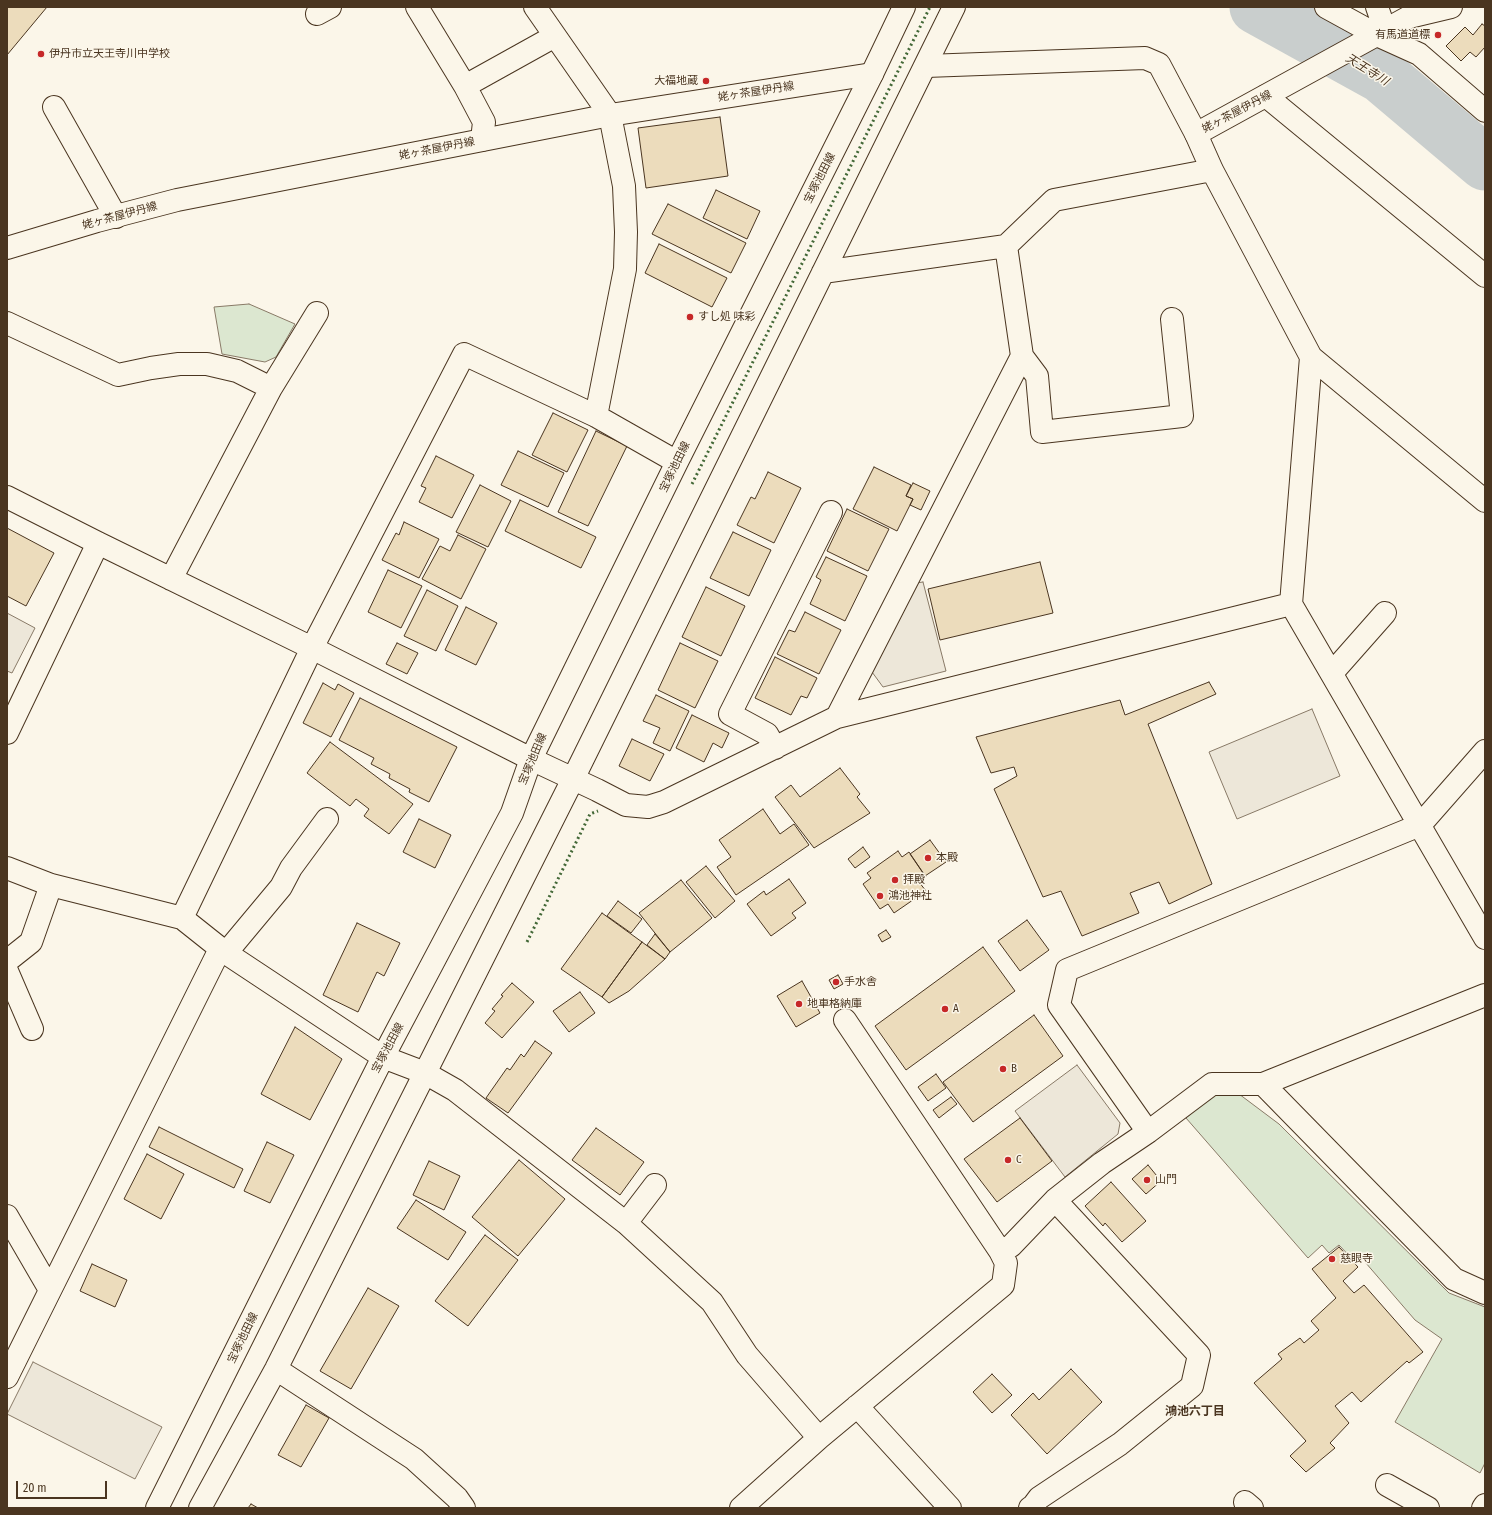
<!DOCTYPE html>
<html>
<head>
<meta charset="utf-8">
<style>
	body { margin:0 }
	#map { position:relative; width:1492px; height:1515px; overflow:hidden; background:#fbf6e9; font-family:"Fira Sans Condensed",sans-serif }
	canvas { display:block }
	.frame { position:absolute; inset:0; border:8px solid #4a3520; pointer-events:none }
	.scale { position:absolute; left:16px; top:1481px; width:91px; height:18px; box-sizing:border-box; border:2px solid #4a3520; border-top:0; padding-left:5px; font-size:12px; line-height:14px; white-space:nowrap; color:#4a3520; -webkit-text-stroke:3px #fbf6e9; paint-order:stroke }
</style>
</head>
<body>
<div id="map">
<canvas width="1492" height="1515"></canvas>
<div class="frame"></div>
<div class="scale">20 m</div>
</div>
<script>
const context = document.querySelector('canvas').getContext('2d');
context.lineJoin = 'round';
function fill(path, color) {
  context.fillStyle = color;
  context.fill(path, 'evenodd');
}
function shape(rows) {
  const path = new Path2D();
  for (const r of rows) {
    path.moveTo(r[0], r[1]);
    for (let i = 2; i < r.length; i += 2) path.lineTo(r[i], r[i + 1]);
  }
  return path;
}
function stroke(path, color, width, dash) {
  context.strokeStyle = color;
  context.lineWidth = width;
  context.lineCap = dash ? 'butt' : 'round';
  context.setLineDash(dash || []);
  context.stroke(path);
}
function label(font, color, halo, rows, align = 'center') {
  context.font = font + ' "Fira Sans Condensed","Noto Sans JP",sans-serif';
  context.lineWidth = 3;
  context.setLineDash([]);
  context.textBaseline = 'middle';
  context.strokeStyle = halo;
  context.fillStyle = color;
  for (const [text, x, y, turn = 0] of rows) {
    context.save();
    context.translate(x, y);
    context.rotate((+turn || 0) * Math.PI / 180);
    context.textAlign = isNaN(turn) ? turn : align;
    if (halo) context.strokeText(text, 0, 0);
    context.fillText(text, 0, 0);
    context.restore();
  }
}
const green = shape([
	[249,304,295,324,276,357,265,362,222,354,214,307,249,304],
	[1213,1094,1239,1094,1279,1124,1449,1293,1485,1307,1485,1463,1480,1473,1395,1422,1442,1339,1415,1320,1359,1255,1353,1260,1339,1245,1329,1253,1322,1245,1308,1258,1186,1118,1213,1094]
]);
fill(green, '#dce7d0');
stroke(green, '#887966', 1);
const parking = shape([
	[923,582,946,671,883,687,872,672,916,583,923,582],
	[7,613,35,628,12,673,7,671,7,613],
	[1312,709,1340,776,1237,819,1209,752,1312,709],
	[1077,1065,1120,1123,1118,1134,1065,1177,1015,1111,1077,1065],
	[33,1362,162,1427,135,1479,7,1414,33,1362]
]);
fill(parking, '#ede7d9');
stroke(parking, '#887966', 1);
stroke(shape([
	[1257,7,1382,76,1485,163]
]), '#c9cecd', 55);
const building = shape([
	[7,7,47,7,7,55,7,7],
	[1482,24,1485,26,1485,47,1476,57,1470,52,1461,61,1446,46,1465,27,1473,35,1482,24],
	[720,117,728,176,646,188,638,128,720,117],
	[716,190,760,211,747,239,703,218,716,190],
	[668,204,746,243,731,273,652,234,668,204],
	[659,244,727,278,712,307,645,273,659,244],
	[553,413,588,430,567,472,532,455,553,413],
	[596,431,627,446,588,526,558,512,596,431],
	[518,451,564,473,548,507,501,485,518,451],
	[436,456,474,475,452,518,419,502,426,488,421,486,436,456],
	[874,467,911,485,906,496,913,499,897,531,853,509,874,467],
	[768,472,801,488,774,543,737,525,751,497,755,499,768,472],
	[913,483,930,491,921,510,910,505,913,499,906,496,913,483],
	[480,485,511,501,488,547,456,532,480,485],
	[520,500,596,537,581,568,505,531,520,500],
	[847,509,889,529,868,571,827,551,847,509],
	[404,522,439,539,419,578,382,560,396,533,399,535,404,522],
	[7,528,54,553,26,606,7,596,7,528],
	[733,532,771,550,749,596,710,578,733,532],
	[458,535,486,549,461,599,422,579,440,546,450,551,458,535],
	[826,557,867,576,845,621,810,604,821,580,816,577,826,557],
	[1040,562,1053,613,940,640,928,589,1040,562],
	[388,570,422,586,401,628,368,612,388,570],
	[706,587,745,606,721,656,682,637,706,587],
	[427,590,458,606,436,651,404,636,427,590],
	[466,607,497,623,476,665,445,650,466,607],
	[805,612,841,630,819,674,777,654,789,630,795,632,805,612],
	[397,643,418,653,407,674,386,664,397,643],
	[680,643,718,661,695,708,658,690,680,643],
	[775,657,817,678,807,698,801,696,791,715,755,698,775,657],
	[1209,682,1216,694,1148,724,1212,884,1169,904,1159,882,1130,893,1139,913,1082,936,1061,891,1043,897,994,789,1017,776,1014,767,991,773,976,737,1120,700,1125,715,1209,682],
	[323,683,335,690,338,684,354,693,331,737,303,723,323,683],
	[656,695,689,711,670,751,653,743,660,728,643,721,656,695],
	[360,698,457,747,429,802,409,792,410,789,389,778,390,774,371,764,374,758,339,740,360,698],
	[692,715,729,733,722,748,713,743,704,762,676,748,692,715],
	[632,739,664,754,650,781,619,766,632,739],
	[330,742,413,804,389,834,364,816,369,809,356,799,350,806,307,773,330,742],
	[840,768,860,794,857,797,870,813,814,848,775,797,791,785,800,797,840,768],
	[763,809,780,834,794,824,809,845,736,895,717,867,731,857,719,840,763,809],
	[419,819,451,835,435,868,403,852,419,819],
	[930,840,946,862,925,876,910,854,930,840],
	[863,847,870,857,855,868,848,859,863,847],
	[898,851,902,857,909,852,926,877,919,882,926,891,894,913,888,904,880,909,863,884,871,878,867,873,898,851],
	[706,866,735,901,715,918,686,882,706,866],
	[789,879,806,903,792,913,796,918,771,936,747,904,764,891,766,895,789,879],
	[681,880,712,918,670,952,639,913,681,880],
	[618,901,642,919,631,933,607,916,618,901],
	[602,913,642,942,602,997,561,969,602,913],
	[1027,920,1049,950,1020,971,998,941,1027,920],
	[357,923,400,943,384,976,377,972,358,1012,323,995,357,923],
	[886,930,891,937,882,942,878,935,886,930],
	[655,934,670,952,665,959,647,945,655,934],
	[642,942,665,959,629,991,609,1003,602,997,642,942],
	[983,947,1015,991,906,1070,875,1026,983,947],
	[838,975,843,984,834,989,829,980,838,975],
	[802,981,820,1013,796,1027,777,996,802,981],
	[512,983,534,1002,502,1038,485,1023,495,1011,492,1009,503,996,501,995,512,983],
	[580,992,595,1013,569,1032,553,1011,580,992],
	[1034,1015,1063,1056,973,1122,943,1082,1034,1015],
	[295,1027,342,1059,310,1120,261,1094,295,1027],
	[535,1041,552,1053,508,1113,486,1098,507,1068,510,1070,521,1054,524,1057,535,1041],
	[936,1074,946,1088,928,1101,918,1087,936,1074],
	[951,1097,957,1104,939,1118,933,1110,951,1097],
	[1020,1118,1052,1161,997,1202,964,1159,1020,1118],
	[159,1127,243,1169,234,1188,149,1147,159,1127],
	[596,1128,644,1162,620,1195,572,1160,596,1128],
	[267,1142,294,1155,270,1203,244,1191,267,1142],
	[147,1154,184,1174,161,1219,124,1199,147,1154],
	[519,1160,565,1199,518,1256,472,1217,519,1160],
	[429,1161,460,1176,444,1210,413,1195,429,1161],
	[1148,1165,1161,1181,1146,1194,1132,1179,1148,1165],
	[1111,1182,1146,1221,1122,1242,1105,1223,1103,1226,1085,1206,1111,1182],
	[416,1200,466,1232,448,1260,397,1228,416,1200],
	[485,1235,518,1260,468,1326,435,1301,485,1235],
	[1339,1247,1358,1267,1343,1281,1354,1293,1364,1285,1423,1352,1409,1363,1407,1361,1361,1402,1352,1392,1335,1406,1349,1423,1330,1443,1335,1448,1306,1472,1290,1456,1306,1441,1254,1383,1282,1359,1278,1354,1300,1338,1304,1343,1319,1330,1311,1321,1336,1298,1312,1269,1339,1247],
	[92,1264,127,1280,115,1307,80,1291,92,1264],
	[368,1288,399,1306,351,1389,320,1371,368,1288],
	[1071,1369,1102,1402,1047,1454,1011,1415,1033,1393,1039,1400,1071,1369],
	[992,1374,1012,1395,992,1413,973,1392,992,1374],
	[306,1405,329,1418,301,1467,278,1455,306,1405],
	[251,1504,258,1508,248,1508,251,1504]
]);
fill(building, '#ecdcbc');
stroke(building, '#4a3520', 1);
const minor = shape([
	[417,7,465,86,555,36],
	[535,7,610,115,624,186,626,232,625,269,596,416],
	[1326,7,1377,35,1419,54,1485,111],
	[1377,7,1385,30],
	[317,14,330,7],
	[465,86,484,122,482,140],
	[1266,96,1485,276],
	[54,107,116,217],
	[1196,134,1212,170,1311,357,1485,501],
	[1006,246,1022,356,1037,376,1042,432,1182,416,1172,319],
	[823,272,1006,246,1054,200,1212,170],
	[7,323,118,375,151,368,179,364,207,364,237,371,271,388],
	[1311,357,1291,604,1485,938],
	[7,497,98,543,312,648,531,759,597,790,626,805,648,807,664,802,837,717,1291,604],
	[171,579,271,388,317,313],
	[1332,673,1385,613],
	[837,717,1022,356],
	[7,733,98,543],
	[775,748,767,734,730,714,831,512],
	[7,868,51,885,182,918,226,953,383,1057,425,1073,455,1090,626,1223,712,1302,747,1355,819,1438,1003,1285,1006,1263,1000,1251,1011,1246,1055,1200,1102,1163,1148,1132,1059,1005,1067,970,1420,825,1485,751],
	[182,918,312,648,464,354,596,416,677,462],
	[226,953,281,887,291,868,327,819],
	[7,961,31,942,51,885],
	[7,971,32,1029],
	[845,1020,1000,1251],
	[1263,1084,1454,1279,1485,1293],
	[1148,1132,1212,1084,1263,1084,1485,995],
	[7,1216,50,1290],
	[626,1223,655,1185],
	[276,1369,414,1459,457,1498,464,1508],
	[7,1377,220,949],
	[857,1406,950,1508],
	[1387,1485,1428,1508],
	[1245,1502,1252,1508],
	[157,1508,383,1057,512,813,531,759,677,462,872,74,904,7],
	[200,1508,276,1369,573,779,954,7],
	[741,1508,819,1438],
	[1030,1508,1033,1506,1039,1498,1120,1444,1192,1386,1199,1355,1055,1200],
	[1483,1508,1485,1505]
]);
const major = shape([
	[926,66,1145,58,1159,64,1196,134,1409,17,1451,7],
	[7,248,97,221,177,200,610,115,872,74]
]);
stroke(minor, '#4a3520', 24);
stroke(major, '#4a3520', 24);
stroke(minor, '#fbf6e9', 22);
stroke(major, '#fbf6e9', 22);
stroke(shape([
	[692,484,930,7],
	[527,942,590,814,598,811]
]), '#436837', 3, [2, 3]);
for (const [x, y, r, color] of [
	[1438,35,4,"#c62828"],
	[41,54,4,"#c62828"],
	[706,81,4,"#c62828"],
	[690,317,4,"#c62828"],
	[928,858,4,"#c62828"],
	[895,880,4,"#c62828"],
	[880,896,4,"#c62828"],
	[836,982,4,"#c62828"],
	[799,1004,4,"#c62828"],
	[945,1009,4,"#c62828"],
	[1003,1069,4,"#c62828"],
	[1008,1160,4,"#c62828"],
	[1147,1180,4,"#c62828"],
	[1332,1259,4,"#c62828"]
]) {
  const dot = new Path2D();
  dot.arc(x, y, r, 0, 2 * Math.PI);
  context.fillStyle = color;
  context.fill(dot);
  stroke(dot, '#fbf6e9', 1.5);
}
label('11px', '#4a3520', '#fbf6e9', [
	["有馬道道標",1430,35,"right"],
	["伊丹市立天王寺川中学校",49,54],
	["大福地蔵",698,81,"right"],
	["すし処 味彩",698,317],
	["本殿",936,858],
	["拝殿",903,880],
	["鴻池神社",888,896],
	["手水舎",844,982],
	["地車格納庫",807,1004],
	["A",953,1009],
	["B",1011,1069],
	["C",1016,1160],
	["山門",1155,1180],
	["慈眼寺",1340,1259]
], 'left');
label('11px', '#4a3520', '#fbf6e9', [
	["姥ヶ茶屋伊丹線",756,92,-9],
	["姥ヶ茶屋伊丹線",1237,112,-28],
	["姥ヶ茶屋伊丹線",437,149,-11],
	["宝塚池田線",820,178,-63],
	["姥ヶ茶屋伊丹線",120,216,-15],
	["宝塚池田線",675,467,-64],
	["宝塚池田線",533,759,-67],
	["宝塚池田線",388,1048,-62],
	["宝塚池田線",243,1338,-64]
]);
label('italic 12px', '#4a3520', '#fbf6e9', [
	["天王寺川",1367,70,32]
]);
label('bold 12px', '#4a3520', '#fbf6e9', [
	["鴻池六丁目",1195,1412]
]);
</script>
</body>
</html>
